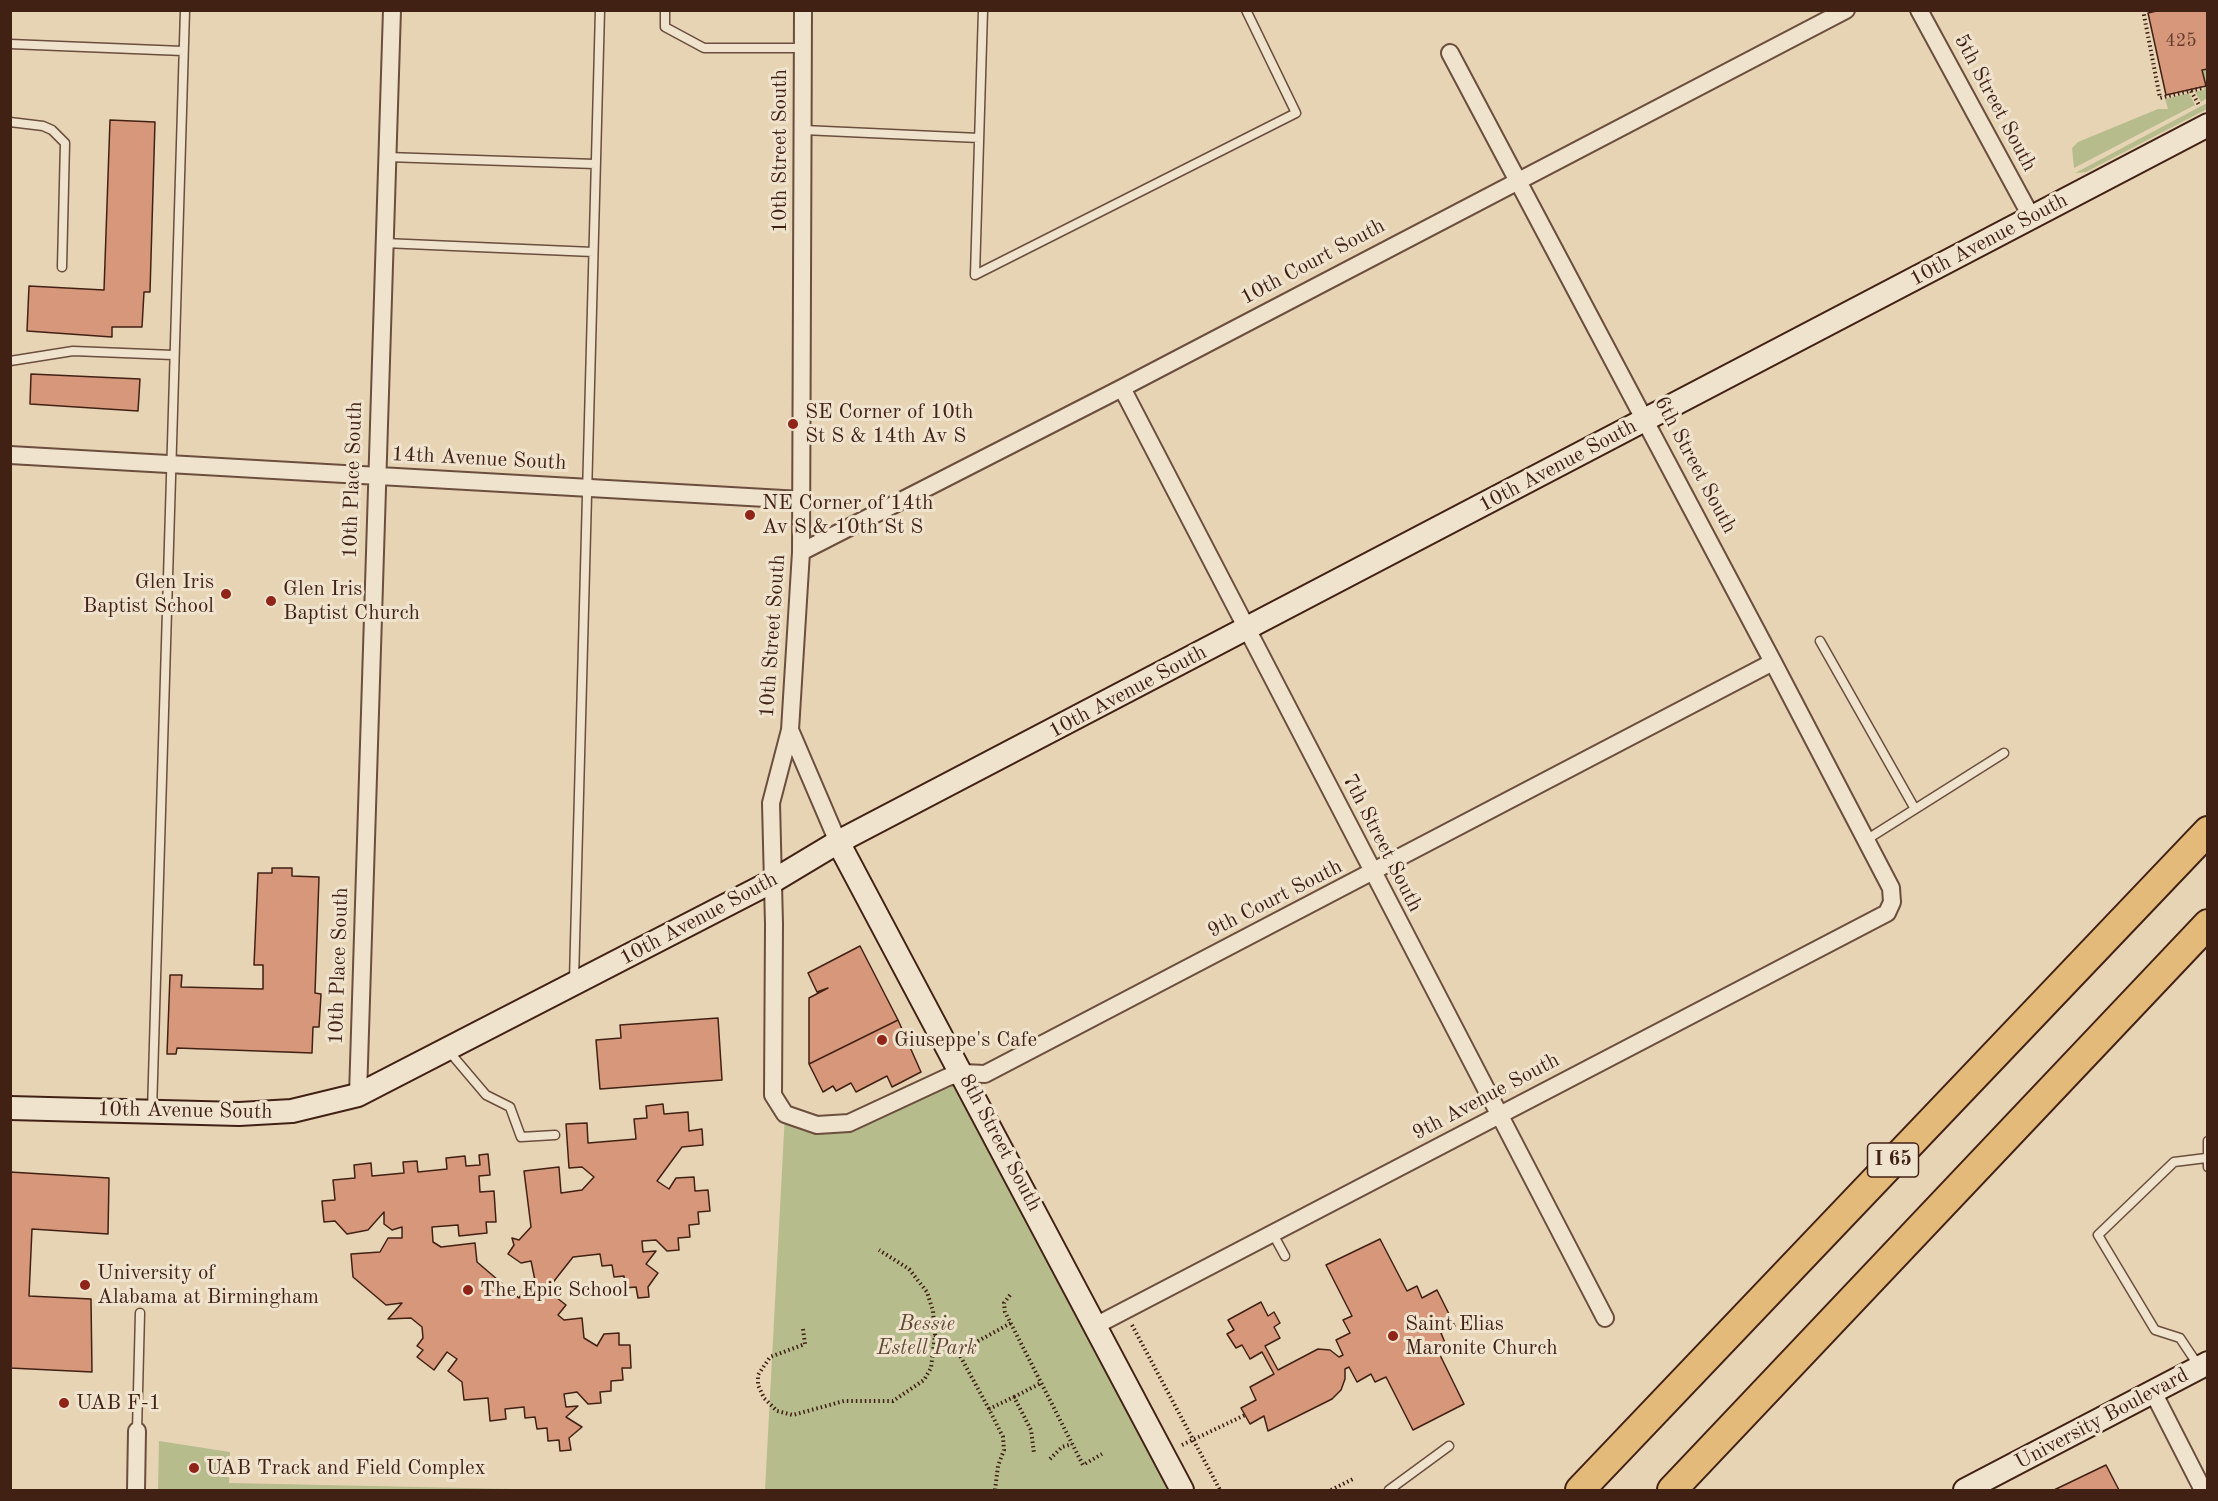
<!DOCTYPE html>
<html>
<head>
<meta charset="utf-8">
<style>
	body { margin:0 }
	#map { position:relative; width:2218px; height:1501px; overflow:hidden; background:#e7d4b4; font-family:"Old Standard TT",serif }
	canvas { display:block }
	.frame { position:absolute; inset:0; border:12px solid #422115; pointer-events:none }
</style>
</head>
<body>
<div id="map">
<canvas width="2218" height="1501"></canvas>
<div class="frame"></div>
</div>
<script>
const context = document.querySelector('canvas').getContext('2d');
context.lineJoin = 'round';
function fill(path, color) {
  context.fillStyle = color;
  context.fill(path, 'evenodd');
}
function shape(rows) {
  const path = new Path2D();
  for (const r of rows) {
    path.moveTo(r[0], r[1]);
    for (let i = 2; i < r.length; i += 2) path.lineTo(r[i], r[i + 1]);
  }
  return path;
}
function stroke(path, color, width, dash) {
  context.strokeStyle = color;
  context.lineWidth = width;
  context.lineCap = dash ? 'butt' : 'round';
  context.setLineDash(dash || []);
  context.stroke(path);
}
function label(font, color, halo, rows, align = 'center') {
  context.font = font + ' "Old Standard TT",serif';
  context.lineWidth = 6;
  context.setLineDash([]);
  context.textBaseline = 'middle';
  context.strokeStyle = halo;
  context.fillStyle = color;
  for (const [text, x, y, turn = 0] of rows) {
    context.save();
    context.translate(x, y);
    context.rotate((+turn || 0) * Math.PI / 180);
    context.textAlign = isNaN(turn) ? turn : align;
    if (halo) context.strokeText(text, 0, 0);
    context.fillText(text, 0, 0);
    context.restore();
  }
}
fill(shape([
	[2207,69,2207,98,2201,102,2195,92,2204,90,2202,70],
	[2189,93,2195,105,2074,168,2072,148,2078,142,2158,109,2168,109,2165,99],
	[2207,103,2207,109,2086,172,2075,173],
	[963,1073,1182,1490,765,1490,785,1114,817,1125,862,1119],
	[159,1441,230,1452,229,1483,560,1490,158,1490]
]), '#b6bc8c');
const building = shape([
	[2161,10,2208,10,2208,69,2202,70,2206,86,2166,95,2148,13,2161,10],
	[110,120,155,122,150,292,144,292,142,327,112,327,112,337,27,331,29,286,104,290,110,120],
	[31,374,140,379,138,411,30,404,31,374],
	[272,868,292,868,292,876,319,877,315,993,321,994,319,1027,313,1027,312,1053,177,1048,176,1054,167,1054,170,975,182,975,181,987,263,989,263,965,254,965,258,873,272,873,272,868],
	[860,946,898,1020,809,1064,809,998,828,988,817,992,808,973,860,946],
	[718,1018,722,1080,600,1089,596,1040,621,1038,620,1025,718,1018],
	[898,1020,921,1072,892,1087,887,1076,856,1092,851,1083,836,1091,833,1086,823,1092,809,1064,898,1020],
	[663,1104,664,1114,688,1112,689,1131,702,1129,703,1145,682,1147,657,1181,669,1189,676,1178,694,1177,695,1191,708,1190,710,1211,698,1212,699,1224,689,1225,690,1237,678,1238,679,1250,667,1251,656,1240,642,1241,643,1252,656,1251,646,1264,658,1273,648,1287,649,1297,638,1298,636,1287,625,1288,624,1276,614,1277,612,1265,602,1266,600,1254,573,1257,547,1290,566,1305,558,1315,564,1320,582,1318,584,1338,597,1346,604,1334,619,1333,619,1345,630,1345,631,1368,622,1368,623,1380,611,1381,611,1391,600,1392,601,1403,588,1404,577,1392,564,1394,566,1407,578,1406,566,1417,582,1427,569,1438,571,1450,560,1451,559,1440,548,1441,547,1428,537,1429,535,1417,525,1418,524,1407,505,1409,506,1419,490,1421,488,1398,464,1400,462,1382,448,1371,457,1359,447,1352,434,1370,417,1357,423,1350,417,1346,423,1338,422,1327,411,1318,388,1319,402,1303,386,1305,353,1277,351,1254,380,1252,388,1238,402,1238,402,1227,392,1230,384,1224,384,1212,368,1230,347,1234,335,1221,324,1222,322,1201,335,1200,333,1180,355,1178,354,1165,371,1163,372,1176,404,1173,403,1162,417,1161,418,1172,447,1169,446,1158,465,1156,466,1166,480,1165,479,1155,488,1154,490,1175,479,1176,480,1192,494,1191,496,1222,486,1222,487,1233,459,1236,458,1225,432,1227,433,1242,441,1247,475,1243,477,1262,519,1298,523,1292,527,1295,536,1285,531,1261,521,1263,508,1254,514,1245,512,1238,519,1240,531,1227,524,1171,559,1167,561,1193,582,1190,594,1177,582,1167,569,1168,566,1124,587,1123,588,1143,636,1139,634,1119,647,1118,646,1106,663,1104],
	[10,1172,109,1178,108,1234,32,1229,29,1296,91,1299,92,1372,10,1368,10,1172],
	[1380,1239,1407,1291,1417,1286,1422,1298,1437,1290,1455,1326,1441,1333,1446,1345,1437,1349,1464,1404,1413,1430,1386,1377,1375,1382,1371,1374,1357,1382,1349,1367,1345,1369,1345,1379,1341,1390,1332,1399,1268,1431,1264,1416,1250,1424,1241,1408,1256,1400,1250,1387,1274,1374,1262,1352,1250,1359,1242,1345,1236,1348,1227,1334,1234,1330,1228,1320,1261,1302,1268,1316,1274,1312,1280,1323,1274,1327,1280,1338,1265,1346,1278,1370,1318,1349,1330,1350,1339,1357,1343,1355,1336,1340,1350,1333,1343,1320,1352,1316,1326,1265,1380,1239],
	[2106,1465,2119,1490,2054,1490,2106,1465]
]);
fill(building, '#d6977a');
stroke(building, '#422115', 1.5);
const lane = shape([
	[665,10,665,27,704,48,803,48],
	[983,10,975,275,1296,113,1246,10],
	[10,44,183,51],
	[10,122,43,126,52,130,65,143,62,267],
	[803,130,979,138],
	[387,157,595,164],
	[384,243,593,252],
	[10,361,73,351,173,355],
	[1820,641,1915,809],
	[1866,840,2004,753],
	[574,980,600,10],
	[447,1049,486,1095,510,1107,521,1137,555,1135],
	[152,1111,185,10],
	[2208,1141,2208,1167],
	[1273,1234,1285,1256],
	[2198,1365,2180,1338,2155,1330,2098,1235,2174,1162,2206,1158],
	[137,1431,140,1313],
	[1389,1490,1449,1446]
]);
const street = shape([
	[803,10,801,552,790,730,771,803,774,924,773,1095,785,1114,817,1125,849,1123,948,1077,963,1073,985,1074,1773,662],
	[1919,10,2032,218],
	[1122,388,1605,1318],
	[10,455,801,500],
	[801,552,1122,388,1846,10],
	[790,730,838,842],
	[358,1095,392,10],
	[1095,1326,1887,913,1892,902,1891,888,1773,662,1450,53],
	[2153,1392,2203,1490],
	[136,1490,137,1431]
]);
const secondary = shape([
	[838,842,1182,1490],
	[10,1108,239,1114,292,1111,358,1095,773,881,838,842,2208,125],
	[1965,1490,2208,1363]
]);
const highway = shape([
	[1580,1490,2208,831],
	[1672,1490,2208,924]
]);
stroke(lane, '#6b4e3d', 11);
stroke(street, '#6b4e3d', 20);
stroke(secondary, '#422115', 26);
stroke(highway, '#422115', 32);
stroke(shape([
	[2143,10,2160,98,2203,88],
	[2191,91,2199,105],
	[1010,1295,1004,1303,1005,1312,1083,1465,1102,1454],
	[1132,1325,1220,1490],
	[803,1329,805,1344,770,1357,758,1375,758,1385,764,1398,777,1411,793,1415,844,1401,893,1401,924,1380,931,1368,935,1335,933,1311,927,1292,909,1269,879,1250],
	[935,1335,947,1351,958,1352,989,1409],
	[958,1352,1011,1323],
	[1014,1397,1041,1383],
	[1182,1445,1245,1415],
	[1050,1459,1062,1447,1072,1444],
	[995,1490,998,1466,1004,1450,1003,1437,989,1409,1014,1397,1031,1430,1034,1453],
	[1331,1490,1355,1478]
]), '#422115', 4, [1.5, 3]);
stroke(lane, '#efe3ce', 8);
stroke(street, '#efe3ce', 16);
stroke(secondary, '#efe3ce', 22);
stroke(highway, '#e4ba7a', 28);
for (const [x, y, r, color] of [
	[793,424,6,"#8f2418"],
	[750,515,6,"#8f2418"],
	[226,594,6,"#8f2418"],
	[271,601,6,"#8f2418"],
	[882,1040,6,"#8f2418"],
	[85,1285,6,"#8f2418"],
	[468,1290,6,"#8f2418"],
	[1393,1336,6,"#8f2418"],
	[64,1403,6,"#8f2418"],
	[194,1468,6,"#8f2418"]
]) {
  const dot = new Path2D();
  dot.arc(x, y, r, 0, 2 * Math.PI);
  context.fillStyle = color;
  context.fill(dot);
  stroke(dot, '#efe3ce', 2);
}
label('18px', '#673e2e', null, [
	["425",2181,41]
]);
for (const [x, y, w] of [
	[1893,1160,51]
]) {
  const box = new Path2D();
  box.roundRect(x - w / 2, y - 17, w, 34, 4.5);
  context.fillStyle = '#efe3ce';
  context.fill(box);
  stroke(box, '#422115', 1.5);
}
label('bold 20px', '#422115', null, [
	["I 65",1893,1160]
]);
label('21px', '#422115', '#efe3ce', [
	["5th Street South",1995,103,62],
	["10th Street South",780,151,-90],
	["10th Avenue South",1989,240,-28],
	["10th Court South",1313,262,-28],
	["14th Avenue South",479,459,3],
	["6th Street South",1695,465,62],
	["10th Avenue South",1558,466,-28],
	["10th Place South",353,480,-88],
	["10th Street South",773,636,-86],
	["10th Avenue South",1128,692,-28],
	["7th Street South",1382,843,63],
	["9th Court South",1275,899,-27],
	["10th Avenue South",699,919,-28],
	["10th Place South",339,966,-88],
	["9th Avenue South",1486,1097,-28],
	["10th Avenue South",185,1111,1],
	["8th Street South",1000,1143,62],
	["University Boulevard",2102,1419,-28]
]);
label('21px', '#422115', '#efe3ce', [
	["SE Corner of 10th",805,412],
	["St S & 14th Av S",805,436],
	["NE Corner of 14th",762,503],
	["Av S & 10th St S",762,527],
	["Glen Iris",214,582,"right"],
	["Baptist School",214,606,"right"],
	["Glen Iris",283,589],
	["Baptist Church",283,613],
	["Giuseppe's Cafe",894,1040],
	["University of",97,1273],
	["Alabama at Birmingham",97,1297],
	["The Epic School",480,1290],
	["Saint Elias",1405,1324],
	["Maronite Church",1405,1348],
	["UAB F-1",76,1403],
	["UAB Track and Field Complex",206,1468]
], 'left');
label('italic 21px', '#5f4833', '#efe3ce', [
	["Bessie",927,1324],
	["Estell Park",927,1348]
]);
</script>
</body>
</html>
